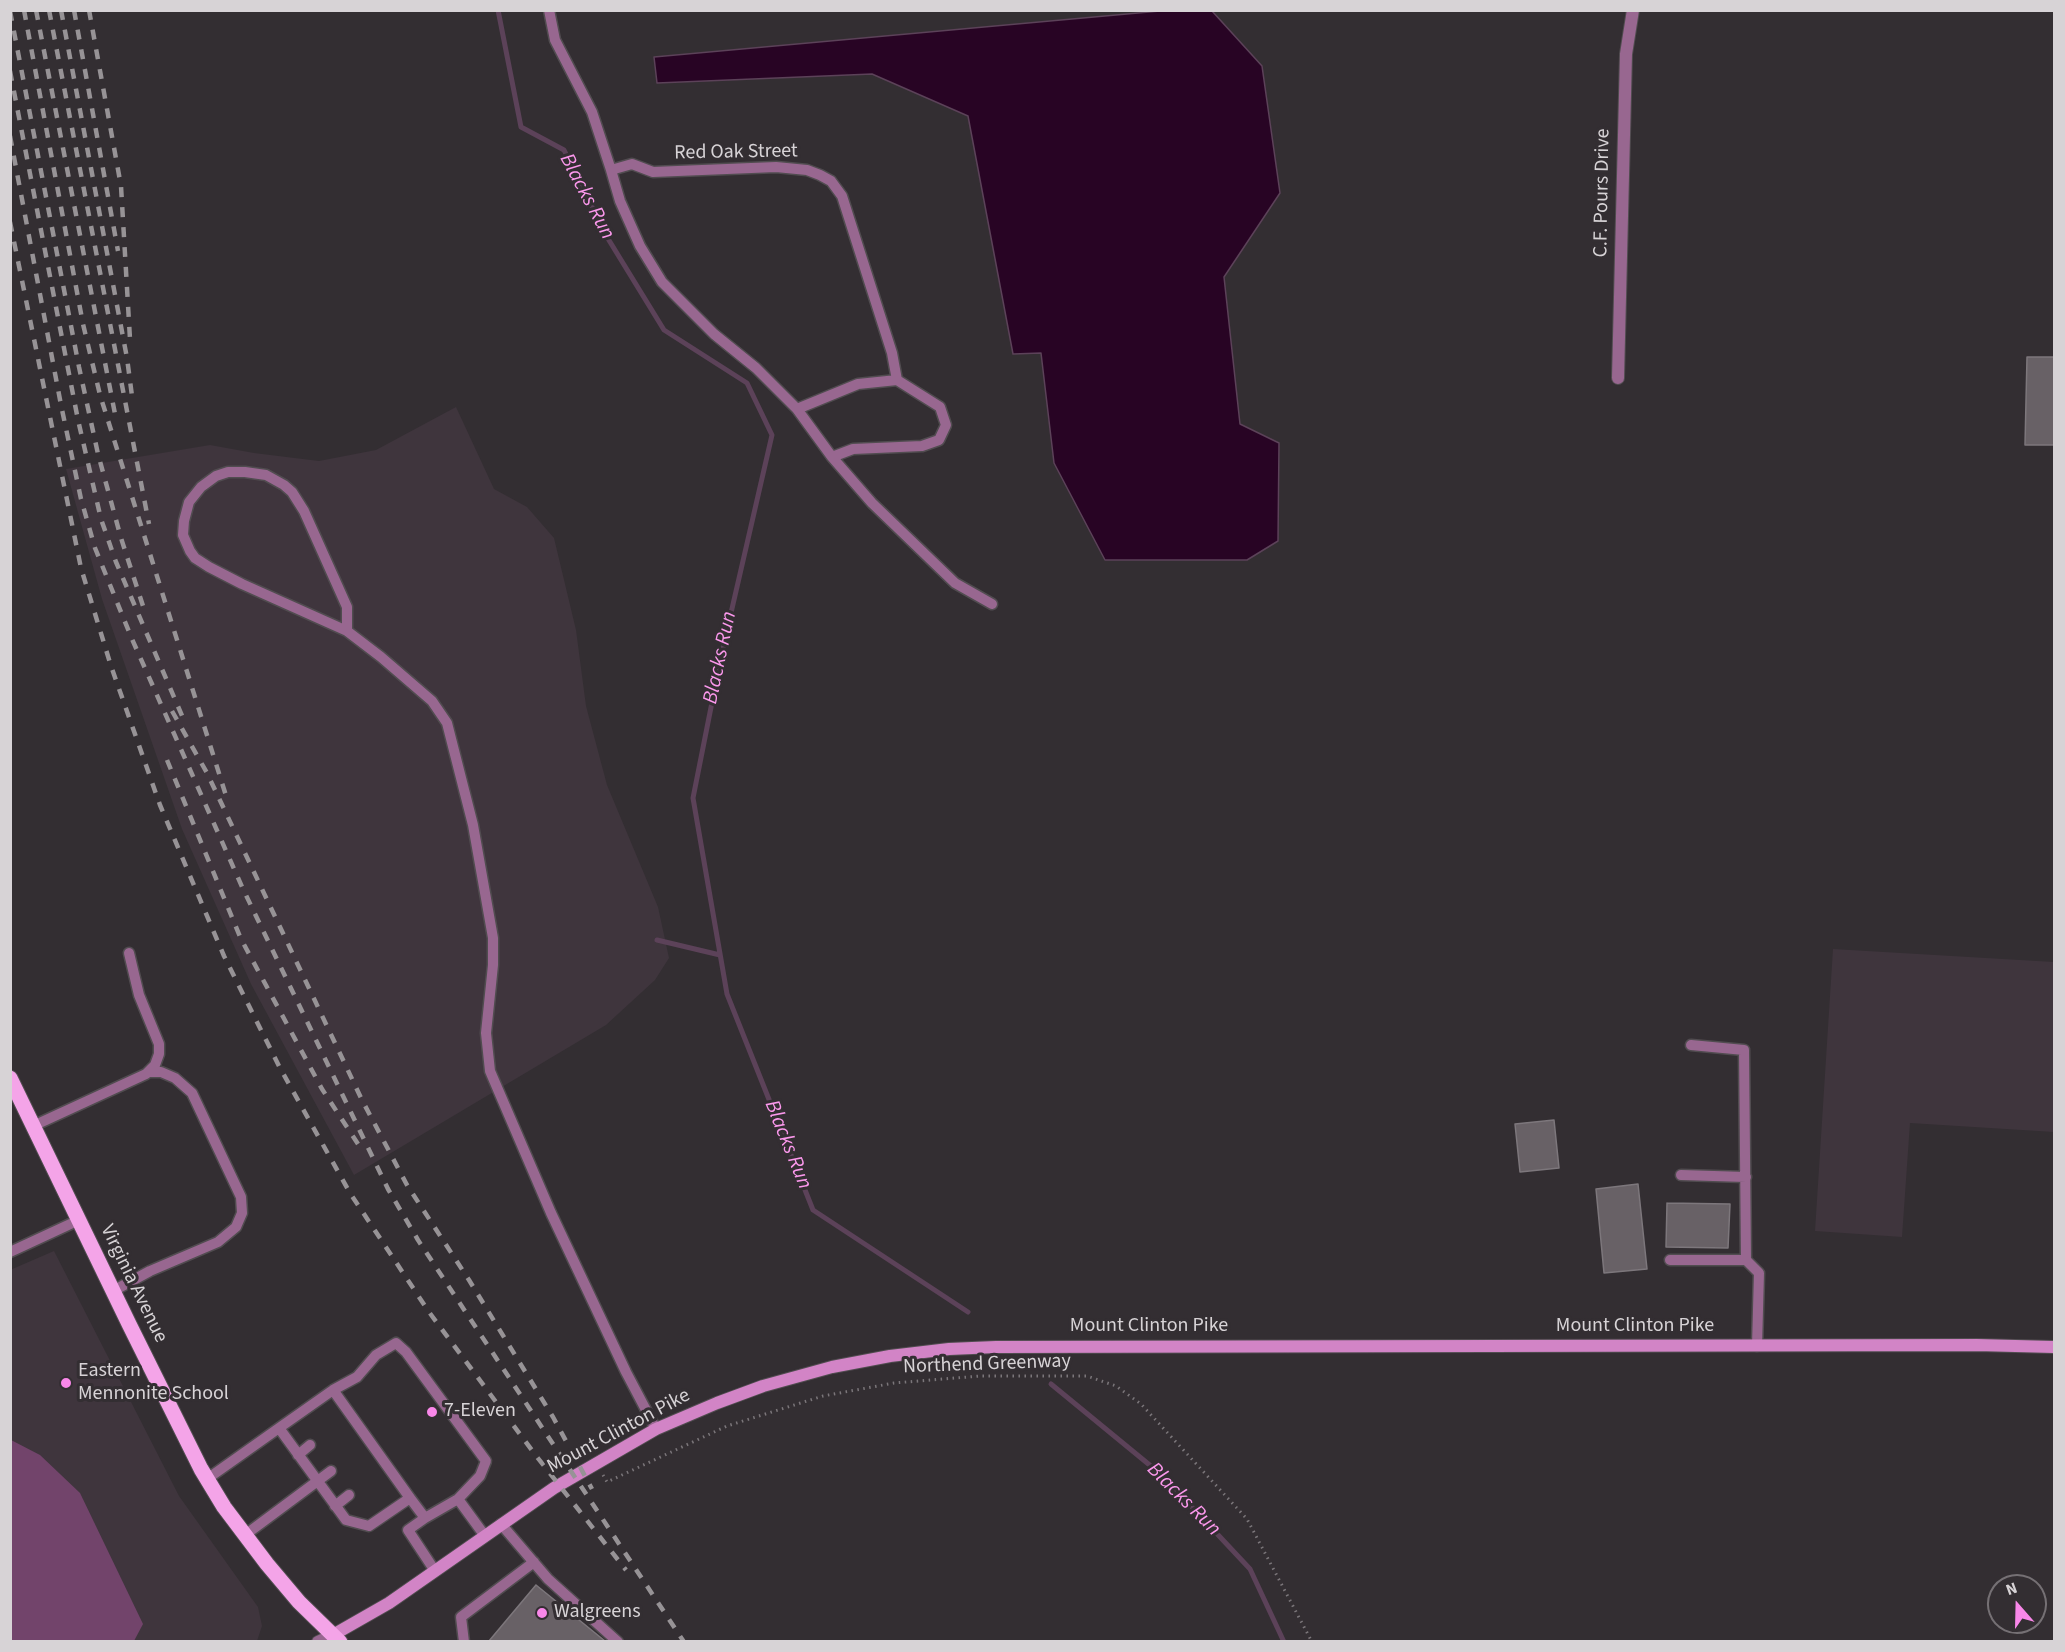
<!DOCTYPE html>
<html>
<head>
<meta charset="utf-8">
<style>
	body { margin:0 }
	#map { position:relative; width:2065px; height:1652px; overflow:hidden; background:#332e32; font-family:"Source Sans 3",sans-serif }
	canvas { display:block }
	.frame { position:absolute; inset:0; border:12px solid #d7d3d6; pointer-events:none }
	.north { position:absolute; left:1987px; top:1574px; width:60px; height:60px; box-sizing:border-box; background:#332e32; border:2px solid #757074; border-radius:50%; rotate:340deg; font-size:16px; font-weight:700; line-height:24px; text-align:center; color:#d7d3d6 }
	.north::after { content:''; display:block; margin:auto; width:21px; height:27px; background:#f987e9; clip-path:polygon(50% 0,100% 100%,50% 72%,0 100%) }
</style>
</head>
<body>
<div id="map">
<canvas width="2065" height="1652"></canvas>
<div class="frame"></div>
<div class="north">N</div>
</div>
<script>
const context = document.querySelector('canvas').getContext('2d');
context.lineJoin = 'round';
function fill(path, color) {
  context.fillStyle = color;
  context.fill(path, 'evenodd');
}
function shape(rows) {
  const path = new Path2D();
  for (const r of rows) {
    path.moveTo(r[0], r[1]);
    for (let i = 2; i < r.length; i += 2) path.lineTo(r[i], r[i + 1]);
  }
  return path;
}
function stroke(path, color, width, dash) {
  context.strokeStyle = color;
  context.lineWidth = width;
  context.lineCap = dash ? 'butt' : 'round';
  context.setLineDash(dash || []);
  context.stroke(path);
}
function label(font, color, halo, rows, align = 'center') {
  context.font = font + ' "Source Sans 3",sans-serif';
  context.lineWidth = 6;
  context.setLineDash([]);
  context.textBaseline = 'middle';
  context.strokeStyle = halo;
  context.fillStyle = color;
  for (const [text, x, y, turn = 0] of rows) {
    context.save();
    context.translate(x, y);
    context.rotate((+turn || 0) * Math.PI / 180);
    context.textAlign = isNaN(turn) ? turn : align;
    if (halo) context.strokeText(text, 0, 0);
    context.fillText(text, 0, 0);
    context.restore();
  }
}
fill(shape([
	[456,407,494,489,527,507,554,538,576,630,586,706,607,785,658,907,669,958,655,980,606,1025,354,1175,251,984,182,829,102,599,66,469,210,445,254,453,319,461,376,450],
	[1833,949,2054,962,2054,1132,1910,1123,1902,1237,1815,1231],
	[54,1251,179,1496,258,1607,262,1626,257,1641,11,1641,10,1270]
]), '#3f353d');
fill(shape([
	[11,1440,40,1455,80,1493,143,1624,134,1641,11,1641]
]), '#72446b');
const water = shape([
	[1160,11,1212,11,1262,66,1280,193,1224,277,1240,424,1279,443,1278,541,1247,560,1105,560,1054,463,1041,353,1013,354,968,116,872,74,657,83,654,57,1160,11]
]);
fill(water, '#280424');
stroke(water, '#5c4259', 1.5);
stroke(shape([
	[498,10,521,127,564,150,607,237,664,330,747,383,772,435,722,652,693,798,727,994,813,1210,968,1312],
	[657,940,720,955],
	[1051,1384,1163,1476,1250,1569,1284,1642]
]), '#5c4259', 5);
const building = shape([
	[2027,357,2055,357,2055,445,2025,445,2027,357],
	[1554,1120,1559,1168,1520,1172,1515,1124,1554,1120],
	[1638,1184,1647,1269,1604,1273,1596,1189,1638,1184],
	[1667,1203,1730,1204,1728,1248,1666,1247,1667,1203],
	[536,1585,605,1641,489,1641,536,1585]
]);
fill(building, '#686166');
stroke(building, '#7d777c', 1.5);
const service = shape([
	[549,10,555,40,592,112,611,170,632,164,653,172,776,167,807,170,820,175,831,181,842,196,892,353,897,380,858,384,797,409],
	[611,170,620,201,640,246,662,282,714,334,756,368,797,409,832,457,853,449,922,446,939,440,946,425,940,407,897,380],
	[832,457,872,503,955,583,992,604],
	[347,631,347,607,304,511,292,492,284,485,266,475,245,472,228,472,216,476,201,487,189,502,184,521,183,535,190,551,195,558,209,567,242,584,347,631,381,657,432,701,447,723,473,825,493,938,493,965,486,1033,490,1071,551,1213,626,1372,656,1429],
	[1691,1045,1744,1050,1746,1260],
	[33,1126,146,1074,155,1065,159,1054,159,1044,139,995,129,953],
	[1681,1175,1746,1177],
	[10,1252,79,1220],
	[1670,1260,1746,1260,1759,1273,1757,1346],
	[113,1291,150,1271,218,1242,236,1227,242,1213,241,1197,192,1093,175,1078,161,1072,148,1072],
	[333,1390,357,1377,376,1355,396,1343,406,1352,486,1461,480,1476,458,1499],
	[298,1455,310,1445],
	[207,1479,279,1428,333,1390,410,1498,369,1526,346,1520,279,1428],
	[410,1498,425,1518,458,1499,485,1536],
	[335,1506,349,1495],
	[425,1518,408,1530,435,1571],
	[501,1524,548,1579,618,1642],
	[245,1535,331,1471],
	[464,1642,461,1617,534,1562]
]);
const minor = shape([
	[1618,378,1626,54,1633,10]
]);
const tertiary = shape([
	[318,1642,333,1635]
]);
const secondary = shape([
	[333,1635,389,1603,554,1488,656,1429,717,1403,763,1386,832,1367,890,1356,949,1349,996,1347,1977,1345,2054,1347]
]);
const primary = shape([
	[10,1078,129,1324,201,1469,224,1507,267,1564,299,1602,340,1642]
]);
stroke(service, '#514c50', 13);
stroke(minor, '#514c50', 14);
stroke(tertiary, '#514c50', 14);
stroke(secondary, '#514c50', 14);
stroke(primary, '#514c50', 17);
stroke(shape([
	[603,1475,607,1482,727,1426,823,1396,894,1383,980,1376,1087,1376,1116,1386,1141,1404,1247,1519,1312,1642]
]), '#7b767a', 3, [1.5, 4.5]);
stroke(service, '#986790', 10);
stroke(minor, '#986790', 12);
stroke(tertiary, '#986790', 12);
stroke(secondary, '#d284c6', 12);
stroke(primary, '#f4a4e8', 15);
stroke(shape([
	[24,10,83,324,100,395,228,802],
	[36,10,116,419],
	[49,10,149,524],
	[61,10,127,358,132,396],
	[74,10,118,251],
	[89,10,121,186,130,339],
	[10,11,79,367,98,454,121,538,143,606],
	[10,71,78,420,101,519,116,562,183,718],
	[10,136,61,405,81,499,95,548,132,639,243,889,388,1189,418,1240,684,1642],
	[10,222,81,568,111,666,160,805,224,956,280,1068,350,1193,429,1312,537,1457,626,1570],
	[172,711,207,773,362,1100,407,1185,469,1280,553,1417,592,1489],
	[167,760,241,939,322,1089,358,1144]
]), '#979396', 4.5, [10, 10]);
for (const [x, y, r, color] of [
	[66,1383,6,"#f987e9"],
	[432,1412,6,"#f987e9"],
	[542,1613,6,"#f987e9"]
]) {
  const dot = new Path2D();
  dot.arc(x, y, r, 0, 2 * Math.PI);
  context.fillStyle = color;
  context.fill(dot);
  stroke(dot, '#332e32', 2);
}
label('20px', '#d7d3d6', '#332e32', [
	["Red Oak Street",736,153,-1],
	["C.F. Pours Drive",1603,193,-89],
	["Virginia Avenue",133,1284,64],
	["Mount Clinton Pike",1149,1327],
	["Mount Clinton Pike",1635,1327],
	["Northend Greenway",987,1365,-2],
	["Mount Clinton Pike",619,1432,-28]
]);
label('20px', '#d7d3d6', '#332e32', [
	["Eastern",78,1372],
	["Mennonite School",78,1395],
	["7-Eleven",444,1412],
	["Walgreens",554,1613]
], 'left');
label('italic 21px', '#fb98ec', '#332e32', [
	["Blacks Run",586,197,62],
	["Blacks Run",721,658,-78],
	["Blacks Run",787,1145,68],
	["Blacks Run",1183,1500,45]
]);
</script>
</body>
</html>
